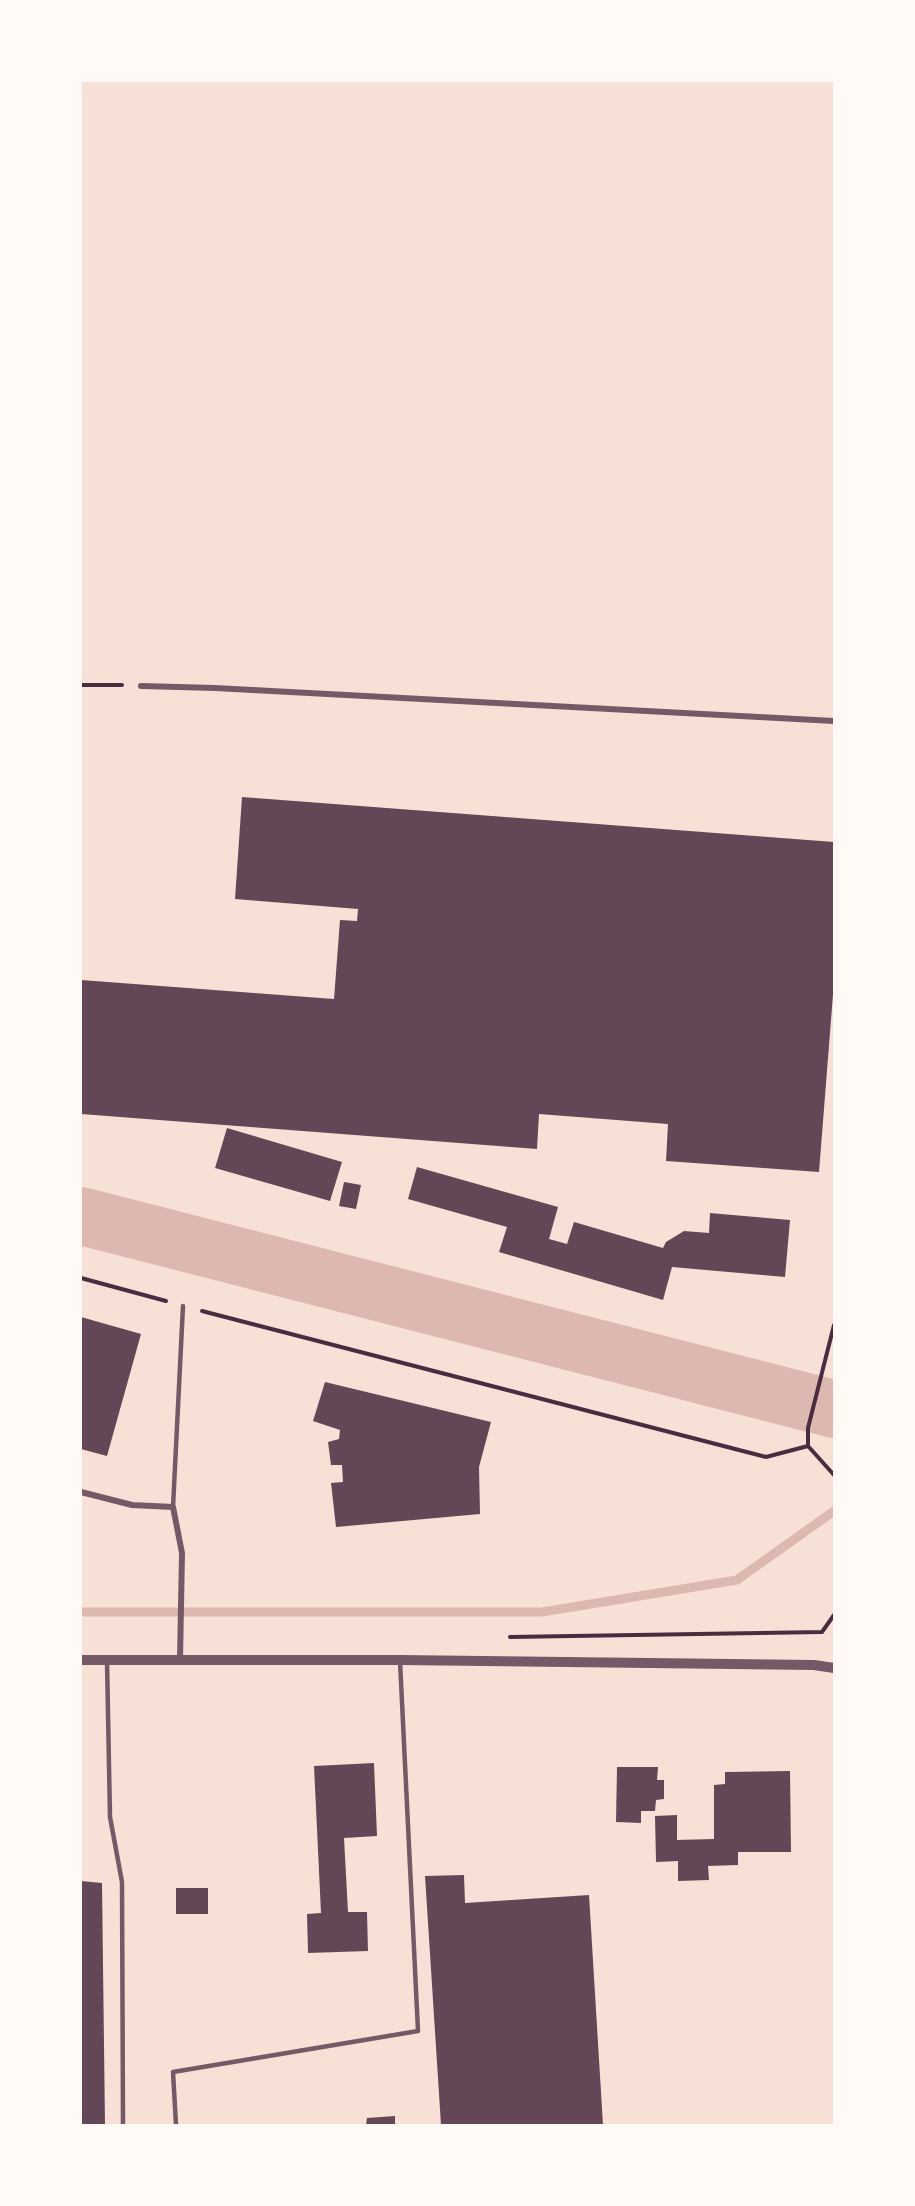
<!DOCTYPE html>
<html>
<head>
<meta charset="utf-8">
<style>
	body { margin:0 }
	#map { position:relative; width:915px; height:2206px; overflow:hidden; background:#f7e1d7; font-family:Signika,sans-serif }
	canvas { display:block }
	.frame { position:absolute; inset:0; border:82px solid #fffaf5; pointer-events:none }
</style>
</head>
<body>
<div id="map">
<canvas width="915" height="2206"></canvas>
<div class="frame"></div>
</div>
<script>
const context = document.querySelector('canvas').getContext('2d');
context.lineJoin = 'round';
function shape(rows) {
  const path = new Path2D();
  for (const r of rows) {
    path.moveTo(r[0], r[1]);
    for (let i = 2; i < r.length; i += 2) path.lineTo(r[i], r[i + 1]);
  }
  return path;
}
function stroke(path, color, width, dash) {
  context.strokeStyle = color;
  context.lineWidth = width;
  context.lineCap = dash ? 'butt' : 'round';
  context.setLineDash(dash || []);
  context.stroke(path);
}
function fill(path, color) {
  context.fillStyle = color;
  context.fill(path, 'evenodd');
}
stroke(shape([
	[81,1612,542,1612,737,1580,834,1511]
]), '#dcb8b0', 9);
stroke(shape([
	[81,1216,834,1409]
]), '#dcb8b0', 58);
fill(shape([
	[242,797,834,842,834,982,819,1172,666,1161,668,1124,539,1114,537,1149,81,1114,81,980,334,999,340,920,357,921,358,909,235,899],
	[227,1128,342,1162,330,1201,215,1168],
	[417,1167,558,1207,549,1239,567,1244,574,1222,663,1248,666,1242,684,1231,709,1233,710,1213,790,1220,785,1277,672,1267,663,1300,499,1252,507,1227,408,1199],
	[344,1182,361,1185,356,1209,339,1206],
	[81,1317,141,1334,107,1456,81,1449],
	[325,1382,491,1422,479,1467,480,1514,336,1527,331,1483,343,1482,342,1465,331,1465,328,1442,339,1439,340,1430,313,1421],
	[374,1763,377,1836,344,1838,348,1912,367,1912,368,1951,308,1953,307,1914,321,1913,314,1766],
	[617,1767,658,1767,657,1780,664,1780,664,1799,656,1800,655,1811,641,1811,641,1823,616,1822],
	[790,1771,791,1852,738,1852,738,1865,708,1866,709,1880,678,1881,678,1861,656,1862,655,1816,677,1815,677,1840,714,1839,714,1785,725,1784,725,1772],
	[464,1875,465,1903,589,1895,603,2125,441,2125,425,1876],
	[81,1881,102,1883,105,2125,81,2125],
	[176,1888,208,1888,208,1914,176,1914],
	[395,2116,395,2125,366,2125,367,2118]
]), '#644757');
stroke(shape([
	[81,685,122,685],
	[81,1278,166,1301],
	[202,1311,766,1457,808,1446],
	[834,1325,808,1428,808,1446,834,1475],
	[510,1637,822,1632,834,1615]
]), '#4a2c40', 4);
stroke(shape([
	[173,1507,183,1306],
	[107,1661,110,1817,122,1882,123,2125],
	[176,2125,173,2072,418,2031,400,1661]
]), '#755966', 4.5);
stroke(shape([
	[141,686,215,688,834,721],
	[81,1492,132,1505,173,1507,182,1553,180,1660]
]), '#755966', 6);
stroke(shape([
	[81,1660,400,1660,814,1665,834,1668]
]), '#755966', 10);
</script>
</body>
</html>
